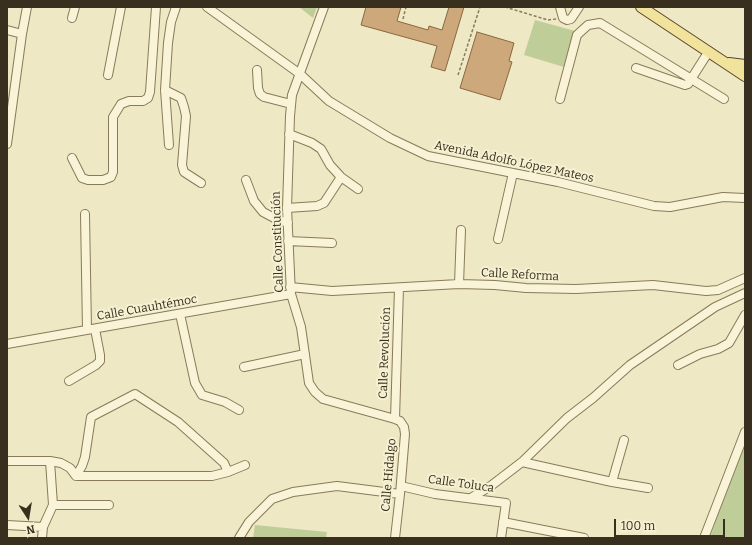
<!DOCTYPE html>
<html>
<head>
<meta charset="utf-8">
<style>
	body { margin:0 }
	#map { position:relative; width:752px; height:545px; overflow:hidden; background:#eee8c4; font-family:Bitter,serif }
	canvas { display:block }
	.frame { position:absolute; inset:0; border:8px solid #392f1e; pointer-events:none }
	.north { position:absolute; left:8px; top:497px; width:40px; height:40px; -webkit-text-stroke:3px #f6f1d3; paint-order:stroke; rotate:168deg; font-size:11px; font-weight:700; line-height:16px; text-align:center; color:#392f1e }
	.north::after { content:''; display:block; margin:auto; width:14px; height:18px; background:#392f1e; clip-path:polygon(50% 0,100% 100%,50% 72%,0 100%) }
	.scale { position:absolute; left:614px; top:519px; width:111px; height:18px; box-sizing:border-box; border:2px solid #392f1e; border-top:0; padding-left:5px; font-size:12px; line-height:14px; white-space:nowrap; color:#392f1e; -webkit-text-stroke:3px #f6f1d3; paint-order:stroke }
</style>
</head>
<body>
<div id="map">
<canvas width="752" height="545"></canvas>
<div class="frame"></div>
<div class="north">N</div>
<div class="scale">100 m</div>
</div>
<script>
const context = document.querySelector('canvas').getContext('2d');
context.lineJoin = 'round';
function fill(path, color) {
  context.fillStyle = color;
  context.fill(path, 'evenodd');
}
function shape(rows) {
  const path = new Path2D();
  for (const r of rows) {
    path.moveTo(r[0], r[1]);
    for (let i = 2; i < r.length; i += 2) path.lineTo(r[i], r[i + 1]);
  }
  return path;
}
function stroke(path, color, width, dash) {
  context.strokeStyle = color;
  context.lineWidth = width;
  context.lineCap = dash ? 'butt' : 'round';
  context.setLineDash(dash || []);
  context.stroke(path);
}
function label(font, color, halo, rows, align = 'center') {
  context.font = font + ' Bitter,serif';
  context.lineWidth = 4;
  context.setLineDash([]);
  context.textBaseline = 'middle';
  context.strokeStyle = halo;
  context.fillStyle = color;
  for (const [text, x, y, turn = 0] of rows) {
    context.save();
    context.translate(x, y);
    context.rotate((+turn || 0) * Math.PI / 180);
    context.textAlign = isNaN(turn) ? turn : align;
    if (halo) context.strokeText(text, 0, 0);
    context.fillText(text, 0, 0);
    context.restore();
  }
}
fill(shape([
	[299,7,317,7,313,18],
	[535,20,575,31,564,67,524,55],
	[745,444,745,538,710,538,717,517],
	[255,525,327,532,326,538,253,538]
]), '#bfcd98');
const building = shape([
	[366,7,401,7,397,21,428,30,429,26,442,30,449,7,464,7,445,71,431,67,437,46,361,25,366,7],
	[477,32,514,43,509,61,512,62,500,100,460,88,477,32]
]);
fill(building, '#cda87a');
stroke(building, '#886740', 1);
const minor = shape([
	[207,7,300,74,329,101,390,138,428,156,558,182,654,206,670,207,723,197,745,198],
	[324,7,292,95,290,116,287,208,291,294,301,327,309,383,315,392,323,399,395,419,400,421,404,427,405,434,400,494,395,538],
	[560,7,563,18,567,20,571,19,579,7],
	[72,18,75,7],
	[7,30,22,34],
	[636,68,685,85,688,84,709,51],
	[257,70,258,88,260,94,264,97,291,104],
	[108,75,121,7],
	[165,90,181,98,184,107,186,116,182,165,184,172,201,183],
	[560,99,577,35,588,25,600,23,724,99],
	[289,134,312,143,321,149,330,165,341,177,358,189],
	[7,144,22,34,27,7],
	[169,145,165,90,168,43,171,22,176,7],
	[72,158,82,178,88,180,103,180,111,177,113,172,113,117,121,104,129,101,143,101,148,98,150,92,156,7],
	[246,180,254,201,263,212,278,220,288,223],
	[287,208,317,206,324,203,341,177],
	[85,214,87,330],
	[498,239,513,173],
	[288,241,332,243],
	[459,284,461,230],
	[290,287,332,291,459,284,495,285,526,288,576,289,653,285,706,291,718,290,745,278],
	[180,314,195,383,202,395,225,402,239,410],
	[7,344,291,294],
	[678,365,700,354,718,349,729,343,745,315],
	[244,367,305,354],
	[69,381,96,365,100,361,100,355,95,329],
	[395,419,399,288],
	[7,461,50,461,61,463,70,468,76,476],
	[522,462,612,482,648,488],
	[76,476,82,466,85,457,91,417,135,394,178,422,224,463,228,472],
	[76,476,212,476,228,472,245,465],
	[612,482,624,440],
	[401,486,435,494,506,503,501,538],
	[471,498,492,485,522,462,567,418,593,398,630,365,715,307,745,293],
	[53,505,109,505],
	[503,522,584,538],
	[7,525,43,527],
	[42,538,43,527,53,505,50,461],
	[239,538,249,522,272,499,293,492,337,486,400,494],
	[704,538,745,432]
]);
const major = shape([
	[641,7,745,76],
	[729,63,745,65]
]);
stroke(minor, '#897a5a', 10);
stroke(major, '#57472e', 12);
stroke(shape([
	[505,7,548,20,556,19],
	[403,19,406,7],
	[458,75,480,7]
]), '#897a5a', 1.5, [3, 2]);
stroke(minor, '#f9f4d7', 8);
stroke(major, '#f1e39c', 10);
label('12px', '#392f1e', '#f6f1d3', [
	["Avenida Adolfo López Mateos",514,162,12],
	["Calle Constitución",278,242,-92],
	["Calle Reforma",520,275,3],
	["Calle Cuauhtémoc",147,308,-10],
	["Calle Revolución",385,353,-88],
	["Calle Hidalgo",389,475,-85],
	["Calle Toluca",461,484,8]
]);
</script>
</body>
</html>
